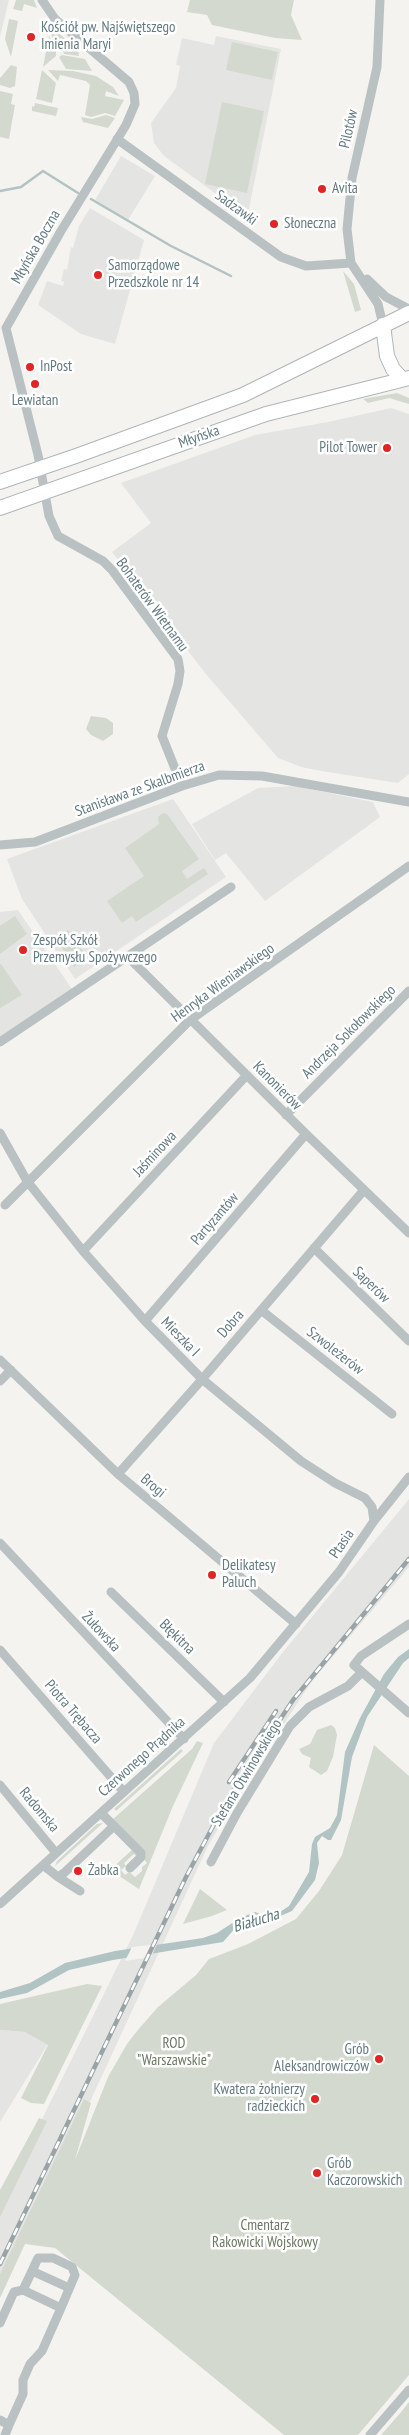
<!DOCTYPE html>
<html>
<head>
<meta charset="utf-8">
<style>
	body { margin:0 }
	canvas { display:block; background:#f4f3f0 }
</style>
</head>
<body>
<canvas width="409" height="2435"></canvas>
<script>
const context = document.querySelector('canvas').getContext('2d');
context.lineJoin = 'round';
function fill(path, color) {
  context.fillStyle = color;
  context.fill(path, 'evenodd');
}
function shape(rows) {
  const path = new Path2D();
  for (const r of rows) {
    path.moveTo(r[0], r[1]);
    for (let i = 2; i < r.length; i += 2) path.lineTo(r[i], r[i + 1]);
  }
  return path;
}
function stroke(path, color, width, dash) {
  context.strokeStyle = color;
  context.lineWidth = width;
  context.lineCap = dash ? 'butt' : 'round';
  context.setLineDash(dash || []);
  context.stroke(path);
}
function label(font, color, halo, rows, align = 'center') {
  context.font = font + ' "PT Sans Narrow",sans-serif';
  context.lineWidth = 5;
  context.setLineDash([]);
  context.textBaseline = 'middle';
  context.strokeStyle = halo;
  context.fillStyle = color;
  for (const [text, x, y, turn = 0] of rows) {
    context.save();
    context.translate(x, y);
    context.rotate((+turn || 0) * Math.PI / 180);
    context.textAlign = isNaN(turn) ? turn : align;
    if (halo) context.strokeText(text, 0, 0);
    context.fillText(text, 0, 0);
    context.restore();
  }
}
fill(shape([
	[0,0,9,0,0,37],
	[216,36,281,49,249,209,245,215,164,156,154,143,151,123,176,88,180,66,176,65,182,38,214,45],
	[121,156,155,176,128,220,95,200],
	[90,208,144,240,115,344,81,334,38,305,47,281,63,286,64,282,61,281,64,269,67,270,71,247,73,248,79,226],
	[391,408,409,414,409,774,398,783,321,771,301,767,278,758,205,673,112,552,151,523,121,483,255,435,328,422],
	[295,786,373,802,380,817,265,901,226,853,215,860,192,824,258,788],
	[173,799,226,877,75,979,22,899,7,859],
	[18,910,72,989,0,1037,0,912],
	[409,1499,409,1567,312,1681,242,1788,208,1846,0,2297,0,2204,134,1933,214,1743,283,1652],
	[0,2030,25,2032,48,2044,0,2122]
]), '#e4e5e3');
fill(shape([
	[16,0,34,0,37,8,24,4,22,11,13,9],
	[190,0,294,0,291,15,302,40,275,38,212,25,207,15,187,12],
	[9,19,18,21,11,57,5,39],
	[51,27,78,49,79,56,64,54,62,48,58,47,49,31],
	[49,36,56,48,56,56,43,67],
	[232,42,278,52,272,80,226,70],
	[62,55,85,59,92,71,66,69,59,57],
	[11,65,17,67,15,86,10,88,0,85,0,78],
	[42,70,56,83,52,103,36,99],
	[48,70,73,71,96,76,113,87,119,96,106,91,105,96,124,100,115,116,105,113,91,117,85,115,90,85,86,81,60,75,58,81],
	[0,91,13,94,11,104,15,105,9,139,0,137],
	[222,102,264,111,247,193,205,184],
	[35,103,58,108,56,116,32,111,32,106,34,107],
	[106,115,115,118,108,128,83,122,81,117,92,119],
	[343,271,354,284,361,310,355,312],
	[397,393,409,398,409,404,389,398,368,403,363,399],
	[91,716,106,718,113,723,113,734,103,741,91,735,86,729],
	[163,813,167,814,199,859,182,871,187,879,204,868,208,874,136,922,132,916,122,923,107,901,144,876,125,848,159,824,158,817],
	[15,916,27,934,0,954,0,926],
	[68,930,87,957,74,967,56,938],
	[1,964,22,995,0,1008,0,965],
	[331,1725,335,1728,337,1735,333,1757,327,1771,321,1775,309,1767,311,1758,302,1754,299,1749,310,1744,317,1730],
	[197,1741,203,1743,173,1806,139,1889,110,1870,133,1849,137,1855,136,1856,134,1854,124,1863,126,1866,121,1870,125,1875,129,1872,135,1877,142,1871,142,1867,147,1863,112,1820,192,1749],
	[374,1745,409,1776,409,2375,358,2435,284,2435,55,2248,25,2244,0,2298,0,2274,84,2099,91,2103,75,2160,108,2077,127,2044,137,2031,158,2007,196,1975,209,1959,248,1944,296,1919,319,1891,342,1855],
	[181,1749,183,1751,116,1811,114,1809],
	[103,1823,55,1866,57,1861,97,1824],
	[200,1889,227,1910,212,1916,183,1924],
	[87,1984,102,1986,44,2104,31,2103,21,2098,48,2045,25,2032,0,2030,0,2004],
	[39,2118,47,2121,0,2217,0,2190],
	[409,2402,409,2435,381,2435,402,2411]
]), '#d4d9cf');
fill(shape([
	[409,1649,409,1658,403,1663,367,1717,352,1757,341,1820,331,1840,328,1840,322,1836,317,1843,319,1863,315,1880,292,1911,259,1925,238,1925,223,1942,113,1960,69,1970,27,1993,0,1999,0,1992,30,1983,65,1963,115,1951,203,1938,217,1933,240,1918,255,1912,262,1915,280,1912,289,1906,309,1872,312,1844,315,1837,330,1828,337,1815,345,1752,360,1718,384,1674,398,1657]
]), '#b1c3c3');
fill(shape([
	[157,1944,151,1957,125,1961,132,1947]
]), '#f4f3f0');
stroke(shape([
	[0,191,21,187,43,171,78,193],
	[91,199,171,246,231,276]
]), '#b1c3c3', 2.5);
const major = shape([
	[383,325,387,356,393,369,402,379],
	[0,482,76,456,243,395,409,313],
	[0,508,266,414,409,378]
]);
stroke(major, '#aeb5b7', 16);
stroke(shape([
	[42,0,55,19,129,82,134,93,135,104,126,125,61,231,6,328,38,455,49,516,58,536,103,561,112,570,178,659,180,671,178,684,162,736,182,786],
	[380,0,377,67,352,178,347,229,351,263,378,304,383,325],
	[117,139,281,257,306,266,351,263],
	[367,279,386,297,409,309],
	[0,845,35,842,182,786,219,775,262,776,409,802],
	[128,957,306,1134,409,1233],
	[0,1042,231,887],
	[286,1115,409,991],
	[0,1133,27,1181,83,1251,145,1321,202,1379,301,1461,335,1483,365,1498,372,1507,374,1521],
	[5,1205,190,1020,409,866],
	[314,1248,409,1341],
	[83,1251,247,1075],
	[261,1310,392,1414],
	[145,1321,306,1134],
	[0,1360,118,1474,296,1624],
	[0,1381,11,1370],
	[118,1474,198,1384,364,1190],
	[0,1543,184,1739],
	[111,1592,224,1702],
	[409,1624,361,1656,354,1665,409,1713],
	[0,1650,124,1792],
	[0,1785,56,1853],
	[114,1826,141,1853,141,1857,130,1868],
	[211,1862,237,1813,290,1726,309,1707,348,1686,362,1672],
	[43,1865,58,1877,64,1873,114,1826,101,1813],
	[58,1877,80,1891],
	[0,1904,250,1678,339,1572,374,1521,409,1477],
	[32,2271,38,2258,53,2258,70,2266],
	[23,2290,32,2271,65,2286],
	[61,2308,75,2275,72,2267],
	[0,2323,14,2292,23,2290,61,2308,42,2351,30,2364,23,2380,23,2394,9,2425],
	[0,2420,9,2425,5,2435],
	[370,2435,409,2390]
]), '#bac1c2', 9);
stroke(major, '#fff', 14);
const rail = shape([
	[229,1782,276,1711],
	[0,2264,187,1875,227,1800,293,1700,409,1559]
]);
stroke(rail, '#9aa4a7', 4.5);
stroke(rail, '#fff', 2.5, [8]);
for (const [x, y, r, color] of [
	[31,37,5,"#df2625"],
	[322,189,5,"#df2625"],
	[274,224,5,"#df2625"],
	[98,275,5,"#df2625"],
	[30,367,5,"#df2625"],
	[35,384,5,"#df2625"],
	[387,448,5,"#df2625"],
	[23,950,5,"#df2625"],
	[212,1575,5,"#df2625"],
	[78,1871,5,"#df2625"],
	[379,2059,5,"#df2625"],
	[315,2099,5,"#df2625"],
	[317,2173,5,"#df2625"]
]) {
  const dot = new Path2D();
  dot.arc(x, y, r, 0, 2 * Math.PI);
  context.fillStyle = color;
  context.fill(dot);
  stroke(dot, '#fff', 2);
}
label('15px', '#637a80', '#fff', [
	["Kościół pw. Najświętszego",41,28],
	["Imienia Maryi",41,45],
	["Avita",332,189],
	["Słoneczna",284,224],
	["Samorządowe",108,266],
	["Przedszkole nr 14",108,283],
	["InPost",40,367],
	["Lewiatan",35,401,"center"],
	["Pilot Tower",377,448,"right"],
	["Zespół Szkół",33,941],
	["Przemysłu Spożywczego",33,958],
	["Delikatesy",222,1566],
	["Paluch",222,1583],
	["Żabka",88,1871],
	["Grób",369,2050,"right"],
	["Aleksandrowiczów",369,2067,"right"],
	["Kwatera żołnierzy",305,2090,"right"],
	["radzieckich",305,2107,"right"],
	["Grób",327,2164],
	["Kaczorowskich",327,2181]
], 'left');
label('15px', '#637a80', '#fff', [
	["Pilotów",349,129,-77],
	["Sadzawki",236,208,36],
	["Młyńska Boczna",36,247,-60],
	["Młyńska",199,437,-19],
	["Bohaterów Wietnamu",152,605,54],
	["Stanisława ze Skalbmierza",140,789,-20],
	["Henryka Wieniawskiego",223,983,-36],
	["Andrzeja Sokołowskiego",349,1032,-45],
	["Kanonierów",277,1086,45],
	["Jaśminowa",155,1154,-47],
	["Partyzantów",215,1219,-49],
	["Saperów",371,1285,44],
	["Dobra",231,1324,-49],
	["Mieszka I",180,1337,46],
	["Szwoleżerów",335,1351,38],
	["Brogi",153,1486,40],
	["Ptasia",342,1544,-56],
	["Żułowska",101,1632,47],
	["Błękitna",177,1637,44],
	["Piotra Trębacza",73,1712,49],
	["Czerwonego Prądnika",142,1757,-42],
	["Stefana Otwinowskiego",247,1773,-59],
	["Radomska",39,1810,50]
]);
label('15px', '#6b7862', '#fff', [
	["ROD",174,2044],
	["\"Warszawskie\"",174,2061],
	["Cmentarz",265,2226],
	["Rakowicki Wojskowy",265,2243]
]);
label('italic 16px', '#5a7677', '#fff', [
	["Białucha",256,1921,-17]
]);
</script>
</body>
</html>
